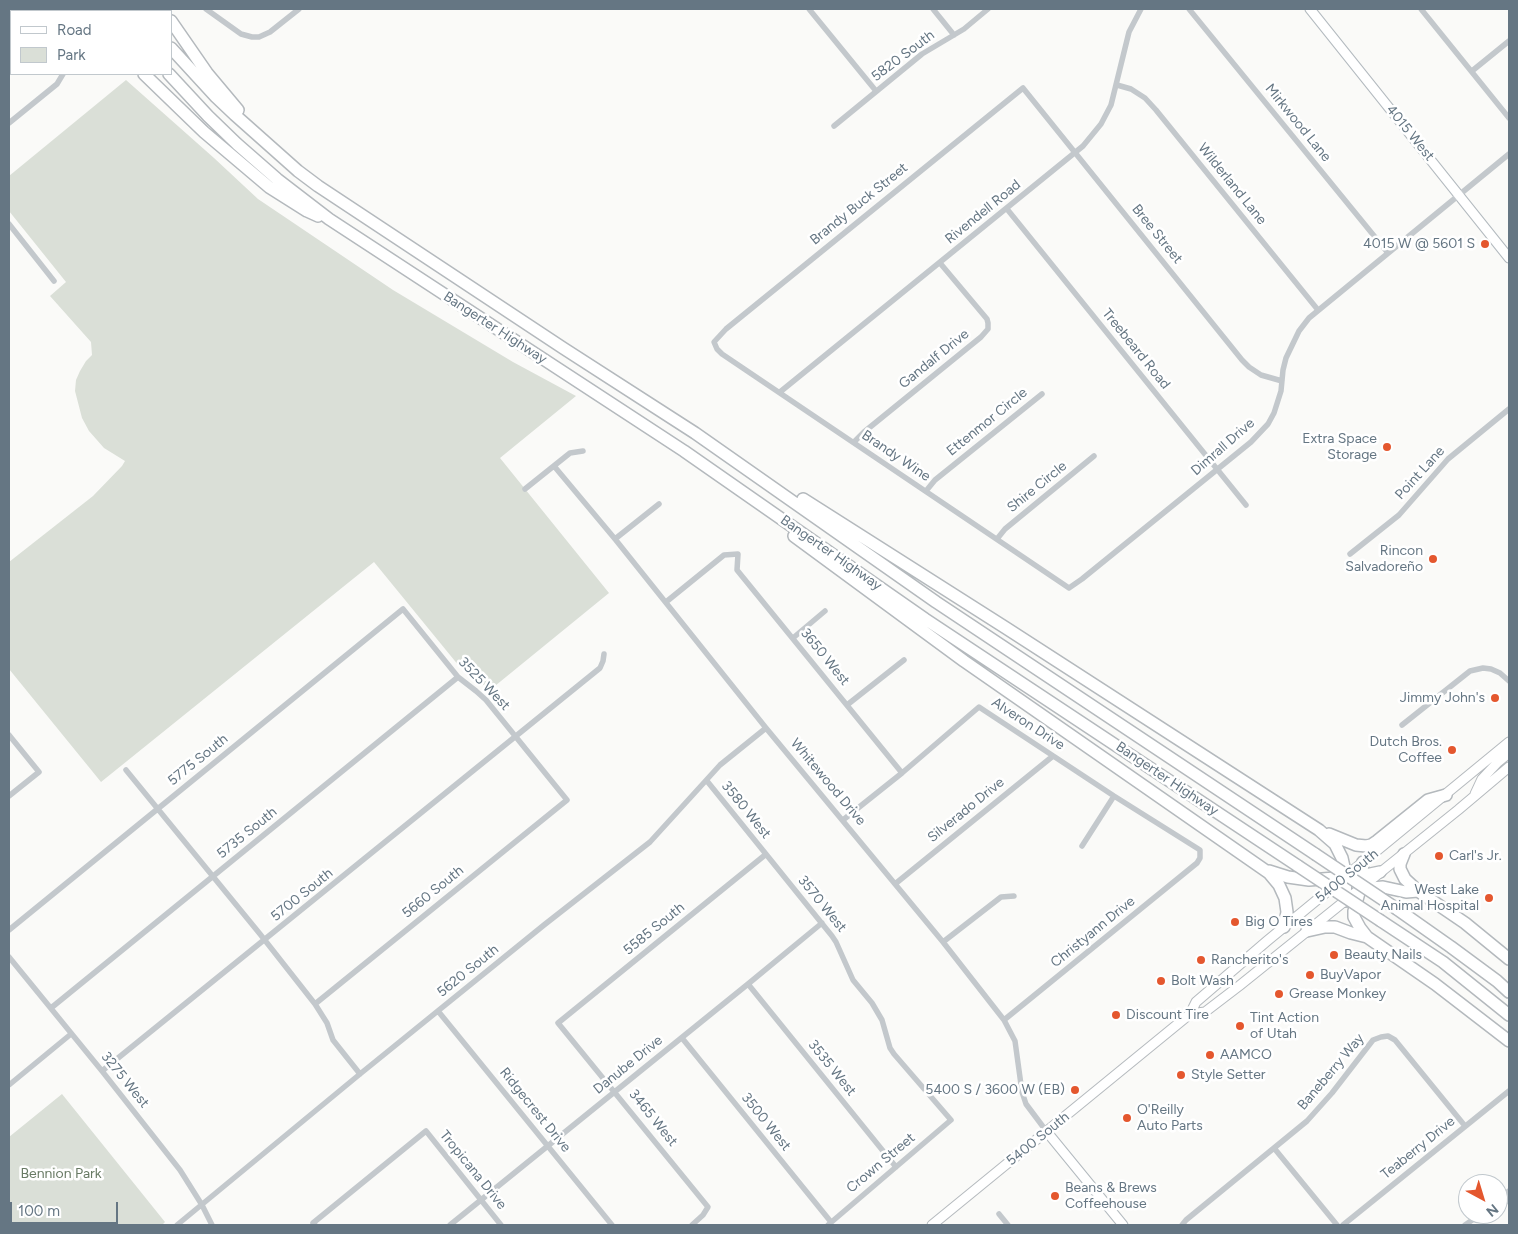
<!DOCTYPE html>
<html>
<head>
<meta charset="utf-8">
<style>
	body { margin:0 }
	#map { position:relative; width:1518px; height:1234px; overflow:hidden; background:#fafaf8; font-family:Figtree,sans-serif }
	canvas { display:block }
	.frame { position:absolute; inset:0; border:10px solid #657683; pointer-events:none }
	.legend { position:absolute; left:10px; top:10px; width:162px; height:65px; box-sizing:border-box; background:#fff; border:1px solid #c1c8cd; margin:0; padding:6px 9px; list-style:none; font-size:15px; color:#657683 }
	.legend li { display:flex; align-items:center; gap:10px; height:25px }
	.legend b { width:25px; border:1px solid #c1c8cd }
	.north { position:absolute; left:1458px; top:1174px; width:50px; height:50px; box-sizing:border-box; background:#fff; border:1px solid #c1c8cd; border-radius:50%; rotate:141deg; font-size:14px; font-weight:700; line-height:20px; text-align:center; color:#657683 }
	.north::after { content:''; display:block; margin:auto; width:18px; height:22px; background:#e4572e; clip-path:polygon(50% 0,100% 100%,50% 72%,0 100%) }
	.scale { position:absolute; left:10px; top:1202px; width:108px; height:22px; box-sizing:border-box; border:2px solid #657683; border-top:0; padding-left:6px; font-size:15px; line-height:18px; white-space:nowrap; color:#657683; -webkit-text-stroke:4px #fff; paint-order:stroke }
</style>
</head>
<body>
<div id="map">
<canvas width="1518" height="1234"></canvas>
<div class="frame"></div>
<ul class="legend">
<li><b style="height:6px;background:#fff"></b>Road</li>
<li><b style="height:14px;background:#dadfd7"></b>Park</li>
</ul>
<div class="north">N</div>
<div class="scale">100 m</div>
</div>
<script>
const context = document.querySelector('canvas').getContext('2d');
context.lineJoin = 'round';
function fill(path, color) {
  context.fillStyle = color;
  context.fill(path, 'evenodd');
}
function shape(rows) {
  const path = new Path2D();
  for (const r of rows) {
    path.moveTo(r[0], r[1]);
    for (let i = 2; i < r.length; i += 2) path.lineTo(r[i], r[i + 1]);
  }
  return path;
}
function stroke(path, color, width, dash) {
  context.strokeStyle = color;
  context.lineWidth = width;
  context.lineCap = dash ? 'butt' : 'round';
  context.setLineDash(dash || []);
  context.stroke(path);
}
function label(font, color, halo, rows, align = 'center') {
  context.font = font + ' Figtree,sans-serif';
  context.lineWidth = 5;
  context.setLineDash([]);
  context.textBaseline = 'middle';
  context.strokeStyle = halo;
  context.fillStyle = color;
  for (const [text, x, y, turn = 0] of rows) {
    context.save();
    context.translate(x, y);
    context.rotate((+turn || 0) * Math.PI / 180);
    context.textAlign = isNaN(turn) ? turn : align;
    if (halo) context.strokeText(text, 0, 0);
    context.fillText(text, 0, 0);
    context.restore();
  }
}
fill(shape([
	[126,80,214,158,258,199,393,290,513,362,576,396,500,458,609,593,490,690,471,675,462,664,459,666,374,562,101,782,9,669,9,562,93,496,122,466,125,461,104,448,89,431,82,418,75,391,76,380,80,371,86,361,92,355,91,342,50,296,66,282,9,211,9,176],
	[62,1094,165,1222,162,1225,13,1225,9,1220,9,1137]
]), '#dadfd7');
const secondary = shape([
	[1310,9,1509,258],
	[1047,1132,1123,1225]
]);
const primary = shape([
	[1475,794,1482,779,1498,762,1509,753],
	[1190,1014,1205,1012,1239,986,1458,810,1509,767],
	[932,1225,1190,1014,1196,1002,1267,941,1509,742]
]);
const highway = shape([
	[84,9,87,11],
	[115,9,117,11],
	[140,9,142,11],
	[162,9,164,11],
	[171,21,207,73,238,110],
	[171,48,216,97,235,115,298,171,318,186,563,348,695,433,936,602,1315,854],
	[144,74,204,132,269,187,307,211,318,216],
	[169,74,208,116,237,144,277,179,329,219,684,451,925,619,1298,866],
	[803,499,1006,628,1319,830,1335,844,1342,858,1346,876,1345,901],
	[794,536,964,661,1269,873,1279,885,1285,898,1287,912,1284,927],
	[1329,834,1356,845,1366,846,1371,845,1377,841,1428,800,1446,795],
	[1404,854,1400,864,1400,869,1405,879,1418,891,1465,923,1509,959],
	[1363,862,1360,889,1354,911,1354,917,1360,928,1367,937,1435,984,1509,1041],
	[1269,871,1288,877,1309,880,1361,876,1380,872],
	[1360,889,1383,887,1406,892,1418,891],
	[1397,909,1451,947,1497,981,1509,992],
	[1381,921,1443,962,1509,1015],
	[1307,931,1325,927,1335,927,1351,933,1367,937]
]);
stroke(secondary, '#b3babf', 11);
stroke(primary, '#b5babe', 11);
stroke(highway, '#b4b9bd', 14);
stroke(shape([
	[206,9,241,34,252,37,259,37,270,32,299,9],
	[809,9,876,91],
	[933,9,954,35],
	[1189,9,1388,253],
	[1421,9,1509,118],
	[9,18,11,17],
	[1472,71,1509,41],
	[1117,85,1131,89,1145,98,1156,110,1318,310],
	[9,123,57,84,63,74],
	[834,126,922,54,964,29,988,9],
	[1007,209,1246,505],
	[9,224,54,281],
	[1282,381,1261,375,1249,367,1242,360,1023,88,726,329,714,342,717,349,722,354,1069,588,1082,579,1251,442,1268,424,1274,413,1281,391,1283,370,1286,358,1299,331,1309,318,1509,154],
	[780,392,1083,146,1101,124,1111,105,1129,32,1141,9],
	[854,442,864,432,981,337,988,329,988,323,987,319,940,263],
	[554,466,615,539,766,728,943,942,1004,1020,1015,1041,1022,1092,1026,1104,1047,1132],
	[525,489,570,453,583,451],
	[926,491,935,480,1042,394],
	[615,539,659,504],
	[997,539,1005,529,1094,456],
	[1350,554,1399,515,1448,459,1509,409],
	[666,602,724,555,738,554,737,570,902,773],
	[793,638,825,611],
	[847,705,904,660],
	[1402,725,1470,671,1483,668,1491,669,1500,673,1509,681],
	[9,735,39,772,9,796],
	[126,770,260,934,315,1004,327,1023,333,1040,360,1074],
	[707,781,832,936,836,942,853,980,872,1003,882,1020,890,1048,894,1054,951,1120,828,1225],
	[843,820,902,773,979,707,1114,796,1200,850,1200,858,1197,863,1004,1020],
	[1082,846,1114,796],
	[895,884,1053,756],
	[9,930,403,609,458,677,476,691,486,700,567,800,315,1004],
	[943,942,1001,897,1014,896],
	[9,957,102,1071,180,1170,202,1205,212,1225],
	[748,984,896,1167],
	[51,1008,458,677],
	[438,1011,612,1225],
	[682,1038,831,1222],
	[102,1071,600,668,603,661,604,654],
	[9,1085,71,1034],
	[1274,1148,1337,1225],
	[1504,1195,1509,1202],
	[1498,1200,1509,1191],
	[999,1214,1008,1225],
	[177,1225,360,1074,544,925,650,842,720,765,766,728],
	[315,1225,313,1223,426,1131,501,1225],
	[450,1225,748,984,822,923],
	[692,1225,703,1215,708,1207,558,1023,765,855],
	[1182,1225,1186,1220,1307,1121,1332,1093,1373,1040,1381,1037,1388,1036,1395,1040,1465,1126],
	[1343,1225,1509,1091],
	[1465,1225,1481,1214]
]), '#c3c8cc', 5.5);
stroke(secondary, '#fff', 9);
stroke(primary, '#fff', 9);
stroke(highway, '#fff', 11);
const highwayBridge = shape([
	[1315,854,1397,909],
	[1298,866,1381,921]
]);
stroke(highwayBridge, '#b4b9bd', 14, []);
stroke(highwayBridge, '#fff', 11);
for (const [x, y, r, color] of [
	[1485,244,5,"#e4572e"],
	[1387,447,5,"#e4572e"],
	[1433,559,5,"#e4572e"],
	[1495,698,5,"#e4572e"],
	[1452,750,5,"#e4572e"],
	[1439,856,5,"#e4572e"],
	[1489,898,5,"#e4572e"],
	[1235,922,5,"#e4572e"],
	[1334,955,5,"#e4572e"],
	[1201,960,5,"#e4572e"],
	[1310,975,5,"#e4572e"],
	[1161,981,5,"#e4572e"],
	[1279,994,5,"#e4572e"],
	[1116,1015,5,"#e4572e"],
	[1240,1026,5,"#e4572e"],
	[1210,1055,5,"#e4572e"],
	[1181,1075,5,"#e4572e"],
	[1075,1090,5,"#e4572e"],
	[1127,1118,5,"#e4572e"],
	[1055,1196,5,"#e4572e"]
]) {
  const dot = new Path2D();
  dot.arc(x, y, r, 0, 2 * Math.PI);
  context.fillStyle = color;
  context.fill(dot);
  stroke(dot, '#fff', 2);
}
label('14px', '#657683', '#fff', [
	["5820 South",903,56,-37],
	["Mirkwood Lane",1298,123,51],
	["4015 West",1410,133,51],
	["Wilderland Lane",1232,184,51],
	["Brandy Buck Street",859,204,-39],
	["Rivendell Road",983,212,-39],
	["Bree Street",1157,234,51],
	["Bangerter Highway",495,328,33],
	["Treebeard Road",1136,349,51],
	["Gandalf Drive",934,359,-39],
	["Ettenmor Circle",987,422,-39],
	["Dimrall Drive",1223,447,-41],
	["Brandy Wine",896,456,34],
	["Point Lane",1420,473,-48],
	["Shire Circle",1037,487,-39],
	["Bangerter Highway",831,553,35],
	["3650 West",825,657,51],
	["3525 West",484,684,46],
	["Alveron Drive",1028,724,33],
	["5775 South",198,760,-39],
	["Bangerter Highway",1167,779,34],
	["Whitewood Drive",828,782,50],
	["3580 West",746,810,51],
	["Silverado Drive",966,810,-39],
	["5735 South",247,833,-39],
	["5400 South",1347,876,-39],
	["5660 South",433,892,-39],
	["5700 South",302,895,-39],
	["3570 West",822,904,51],
	["5585 South",654,929,-39],
	["Christyann Drive",1093,932,-39],
	["5620 South",468,971,-39],
	["Danube Drive",628,1065,-39],
	["3535 West",832,1068,51],
	["Baneberry Way",1331,1072,-50],
	["3275 West",125,1080,51],
	["Ridgecrest Drive",535,1110,51],
	["3465 West",653,1118,51],
	["3500 West",766,1122,51],
	["5400 South",1038,1139,-39],
	["Teaberry Drive",1418,1148,-39],
	["Crown Street",881,1163,-40],
	["Tropicana Drive",473,1170,51]
]);
label('14px', '#657683', '#fff', [
	["4015 W @ 5601 S",1475,244,"right"],
	["Extra Space",1377,439,"right"],
	["Storage",1377,455,"right"],
	["Rincon",1423,551,"right"],
	["Salvadoreño",1423,567,"right"],
	["Jimmy John's",1485,698,"right"],
	["Dutch Bros.",1442,742,"right"],
	["Coffee",1442,758,"right"],
	["Carl's Jr.",1449,856],
	["West Lake",1479,890,"right"],
	["Animal Hospital",1479,906,"right"],
	["Big O Tires",1245,922],
	["Beauty Nails",1344,955],
	["Rancherito's",1211,960],
	["BuyVapor",1320,975],
	["Bolt Wash",1171,981],
	["Grease Monkey",1289,994],
	["Discount Tire",1126,1015],
	["Tint Action",1250,1018],
	["of Utah",1250,1034],
	["AAMCO",1220,1055],
	["Style Setter",1191,1075],
	["5400 S / 3600 W (EB)",1065,1090,"right"],
	["O'Reilly",1137,1110],
	["Auto Parts",1137,1126],
	["Beans & Brews",1065,1188],
	["Coffeehouse",1065,1204]
], 'left');
label('14px', '#687a64', '#fff', [
	["Bennion Park",61,1174]
]);
</script>
</body>
</html>
